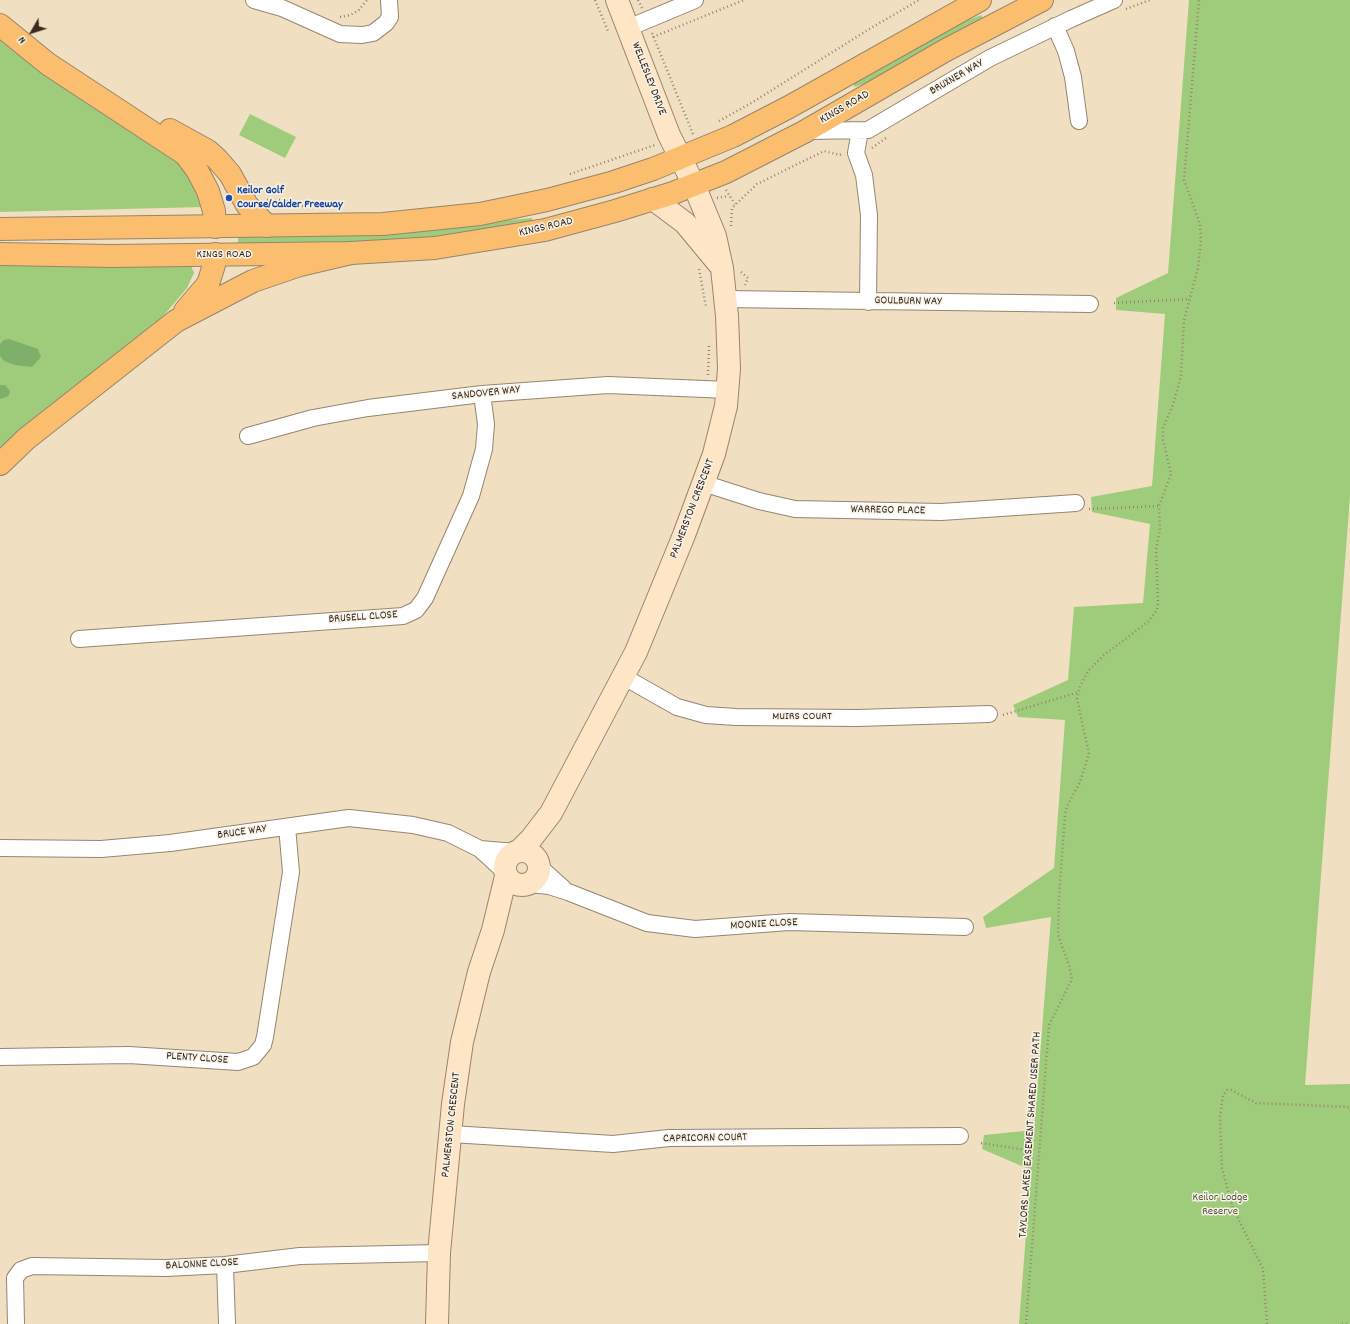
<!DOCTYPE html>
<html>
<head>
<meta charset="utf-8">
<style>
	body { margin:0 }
	#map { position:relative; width:1350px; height:1324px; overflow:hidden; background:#f0e0c1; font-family:Dekko,sans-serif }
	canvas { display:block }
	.north { position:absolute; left:12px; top:12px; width:40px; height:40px; -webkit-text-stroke:3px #f7f3e8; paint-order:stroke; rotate:231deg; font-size:11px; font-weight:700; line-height:16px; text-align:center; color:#3b2a1e }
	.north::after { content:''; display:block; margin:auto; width:14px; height:18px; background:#3b2a1e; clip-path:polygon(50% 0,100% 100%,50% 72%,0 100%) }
</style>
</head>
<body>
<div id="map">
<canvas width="1350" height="1324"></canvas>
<div class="north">N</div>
</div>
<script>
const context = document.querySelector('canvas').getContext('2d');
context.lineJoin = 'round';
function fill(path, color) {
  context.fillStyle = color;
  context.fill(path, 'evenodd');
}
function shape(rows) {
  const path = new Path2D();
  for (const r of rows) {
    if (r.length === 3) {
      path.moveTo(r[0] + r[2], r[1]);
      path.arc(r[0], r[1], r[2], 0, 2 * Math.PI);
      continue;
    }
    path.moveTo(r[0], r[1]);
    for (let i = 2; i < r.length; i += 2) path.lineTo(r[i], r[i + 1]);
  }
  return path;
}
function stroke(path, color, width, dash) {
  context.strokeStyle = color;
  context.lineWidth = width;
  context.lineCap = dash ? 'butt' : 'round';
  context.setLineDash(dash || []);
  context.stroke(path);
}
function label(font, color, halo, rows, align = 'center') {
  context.font = font + ' Dekko,sans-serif';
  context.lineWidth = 3;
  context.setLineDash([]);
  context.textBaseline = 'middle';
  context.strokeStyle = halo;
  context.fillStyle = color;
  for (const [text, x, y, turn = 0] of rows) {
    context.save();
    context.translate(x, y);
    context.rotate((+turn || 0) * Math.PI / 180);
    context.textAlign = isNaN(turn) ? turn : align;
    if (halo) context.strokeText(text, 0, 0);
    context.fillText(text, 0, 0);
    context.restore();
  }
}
fill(shape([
	[1189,0,1350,0,1350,496,1305,1085,1350,1084,1350,1324,1019,1324,1031,1170,982,1149,984,1135,1034,1130,1051,917,986,928,983,917,1054,868,1065,720,1018,717,1013,705,1068,680,1074,607,1143,603,1150,524,1092,512,1091,497,1152,486,1165,314,1116,310,1116,298,1168,273],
	[981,15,984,21,881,77,855,87,852,81,944,30],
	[0,37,182,162,204,207,0,212],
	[250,114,296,137,285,158,239,135],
	[532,218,533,224,430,241,238,247,238,235,454,225],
	[0,263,190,263,194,273,187,288,159,321,0,450]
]), '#9fcc7a');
fill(shape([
	[9,339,38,349,41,357,32,367,15,365,4,361,0,356,0,344,4,340],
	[0,385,5,385,10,391,9,395,7,397,0,399]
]), '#7fb06a');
const street = shape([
	[254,0,282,8,340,34,362,35,373,33,386,23,390,17,389,0],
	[1055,26,1066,51,1073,77,1079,121],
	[628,28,695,0],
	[808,131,868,130,990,58,1071,19,1114,0],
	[860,131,856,153,864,175,869,215,868,302],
	[726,299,1090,304],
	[248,436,313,418,368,408,482,394,608,385,728,390],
	[703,483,759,501,795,509,941,512,1076,503],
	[79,639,403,616,416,610,425,598,471,496,484,449,486,424,482,394],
	[624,677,677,707,706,715,736,717,857,718,989,714],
	[0,848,101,849,170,843,349,818,413,825,448,833,480,849,504,871],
	[480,849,516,852],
	[539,864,544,871,563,888],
	[530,884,549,886,568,892,647,923,695,929,789,922,965,927],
	[0,1057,129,1055,238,1062,253,1057,263,1045,265,1037,291,872,287,827],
	[451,1134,613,1144,669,1138,960,1136],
	[225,1265,227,1324],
	[16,1324,15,1278,21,1270,32,1266,166,1268,225,1265,300,1256,439,1253]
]);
const secondary = shape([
	[653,199,685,223,719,264],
	[522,868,17],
	[519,851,531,839,551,813,636,652,684,535,714,454,726,406,729,369,727,316,722,268,715,236,694,185,669,135,617,0],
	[437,1324,439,1253,453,1104,462,1042,479,972,493,930,506,876]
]);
const primary = shape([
	[0,229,383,224,480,214,547,200,614,182,653,169,733,136,789,107,980,0],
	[0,254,111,256,351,253,435,248,545,230,615,211,673,193,726,172,804,132,946,50,1042,0]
]);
const highway = shape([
	[0,25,48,64,185,154,197,170,208,191,214,211,215,227],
	[170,130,208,151,217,159,230,174,247,205,267,226],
	[185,311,208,284,214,265,215,254],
	[0,464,26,439,176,321,253,281,300,265,351,253]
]);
stroke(street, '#968570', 18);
stroke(secondary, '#968570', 24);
stroke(primary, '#968570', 24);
stroke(highway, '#968570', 24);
stroke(shape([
	[595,0,608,31],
	[638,0,642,8],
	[1126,9,1150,0],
	[340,17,350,15,358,11,367,0],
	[652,33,693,134],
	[653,37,744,0],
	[719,121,753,102,871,28,919,0],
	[872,148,886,138],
	[570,174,655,145],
	[726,190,735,204],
	[717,198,729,196],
	[267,200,284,200,303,206],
	[731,226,732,208,757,184,824,151,840,155,843,153],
	[699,269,706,307],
	[741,272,748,278,745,285],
	[1114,303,1190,299],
	[708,375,709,346],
	[1089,509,1159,506],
	[1003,715,1079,692],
	[981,1143,1032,1151],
	[1026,1324,1049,1025,1072,979,1069,965,1058,935,1059,897,1065,815,1067,806,1080,782,1089,754,1077,699,1080,686,1089,670,1104,655,1148,622,1157,610,1158,603,1156,550,1160,529,1159,506,1171,474,1163,440,1163,428,1173,405,1181,376,1184,320,1198,268,1201,240,1200,224,1184,180,1199,0],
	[1267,1324,1263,1269,1232,1206,1222,1168,1220,1117,1223,1095,1227,1090,1231,1090,1256,1103,1350,1107],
	[1342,1324,1350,1324]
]), '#968570', 2.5, [1, 3]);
stroke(street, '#fff', 16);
stroke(secondary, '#fde5c5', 22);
stroke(primary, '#fbbd6e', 22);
stroke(highway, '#fbbd6e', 22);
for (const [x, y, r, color] of [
	[229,198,4,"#1a4fb4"]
]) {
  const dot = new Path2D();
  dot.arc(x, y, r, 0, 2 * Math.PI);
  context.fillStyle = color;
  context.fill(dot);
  stroke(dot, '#f7f3e8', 1.5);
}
label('12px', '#3b2a1e', '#f7f3e8', [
	["BRUXNER WAY",957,78,-30],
	["WELLESLEY DRIVE",648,79,69],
	["KINGS ROAD",845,108,-30],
	["KINGS ROAD",546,228,-13],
	["KINGS ROAD",224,255],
	["GOULBURN WAY",908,302,1],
	["SANDOVER WAY",486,394,-6],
	["PALMERSTON CRESCENT",693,509,-69],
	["WARREGO PLACE",888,511,1],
	["BRUSELL CLOSE",363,618,-4],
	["MUIRS COURT",802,717],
	["BRUCE WAY",242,833,-8],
	["MOONIE CLOSE",764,925,-3],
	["PLENTY CLOSE",197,1059,4],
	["PALMERSTON CRESCENT",452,1125,-84],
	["TAYLORS LAKES EASEMENT SHARED USER PATH",1031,1135,-86],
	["CAPRICORN COURT",705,1139,-1],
	["BALONNE CLOSE",202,1265,-3]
]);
label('bold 12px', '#164399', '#f7f3e8', [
	["Keilor Golf",237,191],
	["Course/Calder Freeway",237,205]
], 'left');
label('12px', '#545235', '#f7f3e8', [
	["Keilor Lodge",1220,1198],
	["Reserve",1220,1212]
]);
</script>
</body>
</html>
